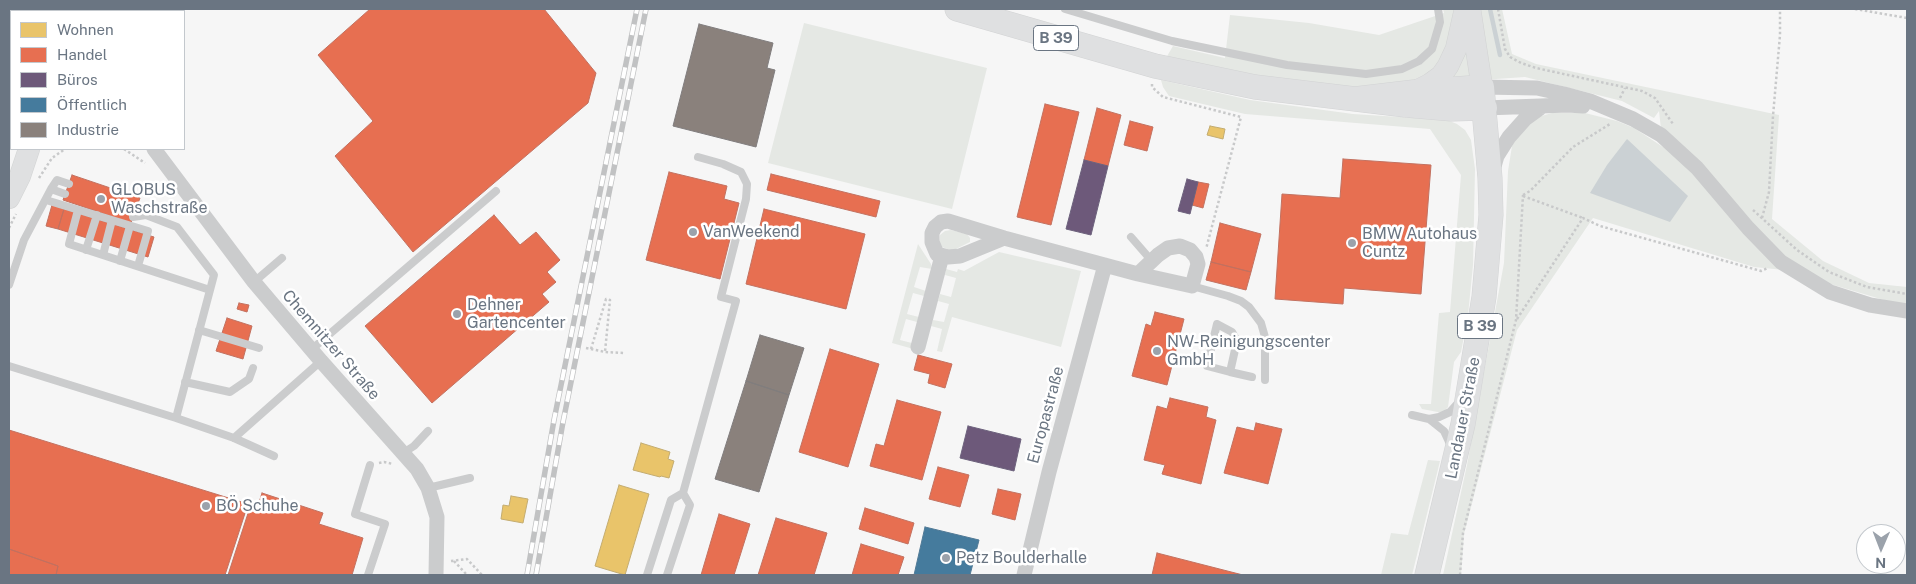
<!DOCTYPE html>
<html>
<head>
<meta charset="utf-8">
<style>
	body { margin:0 }
	#map { position:relative; width:1916px; height:584px; overflow:hidden; background:#f6f6f6; font-family:"Public Sans",sans-serif }
	canvas { display:block }
	.frame { position:absolute; inset:0; border:10px solid #6a7582; pointer-events:none }
	.legend { position:absolute; left:10px; top:10px; width:175px; height:140px; box-sizing:border-box; background:#fff; border:1px solid #c3c8cd; margin:0; padding:6px 9px; list-style:none; font-size:15px; color:#6a7582 }
	.legend li { display:flex; align-items:center; gap:10px; height:25px }
	.legend b { width:25px; border:1px solid #c3c8cd }
	.north { position:absolute; left:1856px; top:524px; width:50px; height:50px; box-sizing:border-box; background:#fff; border:1px solid #c3c8cd; border-radius:50%; rotate:181deg; font-size:14px; font-weight:700; line-height:20px; text-align:center; color:#6a7582 }
	.north::after { content:''; display:block; margin:auto; width:18px; height:22px; background:#9ba2ab; clip-path:polygon(50% 0,100% 100%,50% 72%,0 100%) }
</style>
</head>
<body>
<div id="map">
<canvas width="1916" height="584"></canvas>
<div class="frame"></div>
<ul class="legend">
<li><b style="height:14px;background:#e9c46a"></b>Wohnen</li>
<li><b style="height:14px;background:#e76f51"></b>Handel</li>
<li><b style="height:14px;background:#6d597a"></b>Büros</li>
<li><b style="height:14px;background:#457b9d"></b>Öffentlich</li>
<li><b style="height:14px;background:#8a817c"></b>Industrie</li>
</ul>
<div class="north">N</div>
</div>
<script>
const context = document.querySelector('canvas').getContext('2d');
context.lineJoin = 'round';
function fill(path, color) {
  context.fillStyle = color;
  context.fill(path, 'evenodd');
}
function shape(rows) {
  const path = new Path2D();
  for (const r of rows) {
    path.moveTo(r[0], r[1]);
    for (let i = 2; i < r.length; i += 2) path.lineTo(r[i], r[i + 1]);
  }
  return path;
}
function stroke(path, color, width, dash) {
  context.strokeStyle = color;
  context.lineWidth = width;
  context.lineCap = dash ? 'butt' : 'round';
  context.setLineDash(dash || []);
  context.stroke(path);
}
function label(font, color, halo, rows, align = 'center') {
  context.font = font + ' "Public Sans",sans-serif';
  context.lineWidth = 5;
  context.setLineDash([]);
  context.textBaseline = 'middle';
  context.strokeStyle = halo;
  context.fillStyle = color;
  for (const [text, x, y, turn = 0] of rows) {
    context.save();
    context.translate(x, y);
    context.rotate((+turn || 0) * Math.PI / 180);
    context.textAlign = isNaN(turn) ? turn : align;
    if (halo) context.strokeText(text, 0, 0);
    context.fillText(text, 0, 0);
    context.restore();
  }
}
fill(shape([
	[1443,9,1502,9,1512,54,1536,64,1779,115,1772,219,1823,261,1869,283,1907,287,1907,307,1784,270,1754,267,1593,218,1517,330,1464,534,1461,575,1443,575,1467,465,1504,263,1508,171,1512,146,1521,129,1534,118,1552,113,1585,113,1617,121,1634,128,1663,147,1659,111,1654,118,1622,101,1525,77,1366,88,1306,85,1166,58,1173,46,1225,58,1230,15,1309,23,1379,35,1444,13],
	[804,23,987,68,952,209,768,163],
	[1161,80,1250,100,1353,114,1447,120,1457,124,1465,130,1471,140,1475,169,1473,265,1468,315,1461,352,1454,362,1448,407,1443,413,1422,409,1419,404,1431,404,1439,313,1450,312,1461,175,1430,129,1245,114,1169,96,1163,87],
	[951,230,967,234,970,238,970,242,954,250,950,250,942,247,939,242,940,235,945,231],
	[918,244,931,264,932,269,920,267,914,287,926,291,924,296,913,293,907,314,919,317,917,322,906,319,900,340,912,343,917,350,892,343],
	[999,252,1081,271,1061,347,952,317,942,352,937,351,942,329,931,326,933,320,944,322,949,304,938,301,940,294,951,297,956,278,945,275,946,269,957,272,958,269,964,271],
	[1428,460,1440,461,1412,575,1381,575,1391,533,1408,535]
]), '#e5e8e4');
fill(shape([
	[1627,139,1688,196,1670,222,1590,193,1607,165]
]), '#cbd1d4');
const homes = shape([
	[1210,126,1225,129,1223,139,1207,135,1210,126],
	[641,443,670,452,668,459,674,461,669,478,661,476,660,477,633,470,641,443],
	[619,485,649,494,625,575,595,566,619,485],
	[511,496,528,499,523,523,501,519,503,505,509,506,511,496]
]);
fill(homes, '#e9c46a');
stroke(homes, '#c3ac71', 1);
const shops = shape([
	[91,9,134,9,136,11,92,11,91,9],
	[370,9,544,9,596,73,588,103,413,252,335,156,373,121,318,55,370,9],
	[1045,104,1079,112,1051,225,1017,217,1045,104],
	[1097,108,1121,115,1108,166,1084,160,1097,108],
	[1130,121,1153,127,1147,151,1124,145,1130,121],
	[1343,159,1431,165,1421,294,1344,288,1343,304,1275,299,1282,194,1340,198,1343,159],
	[669,172,727,186,724,199,739,203,720,279,646,260,669,172],
	[771,174,880,201,876,217,767,190,771,174],
	[72,175,140,198,131,223,63,200,72,175],
	[1198,182,1209,184,1203,208,1192,205,1198,182],
	[52,205,64,209,58,229,46,226,52,205],
	[64,209,154,237,148,257,58,229,64,209],
	[764,209,865,234,846,309,746,284,764,209],
	[494,215,520,245,536,232,560,260,547,272,556,282,542,294,549,302,432,403,365,326,494,215],
	[1220,223,1261,234,1251,272,1211,262,1220,223],
	[1211,262,1251,272,1246,290,1206,280,1211,262],
	[239,303,249,305,247,312,237,309,239,303],
	[1155,312,1184,319,1167,385,1132,376,1146,324,1151,326,1155,312],
	[227,318,252,326,243,359,216,351,227,318],
	[830,349,879,364,848,467,799,452,830,349],
	[918,355,952,364,945,388,928,383,930,374,914,370,918,355],
	[1170,398,1208,407,1206,417,1216,420,1201,484,1162,474,1165,465,1144,460,1157,406,1167,409,1170,398],
	[897,400,941,412,922,480,870,466,876,444,884,446,897,400],
	[1256,423,1282,429,1268,484,1224,473,1237,427,1254,431,1256,423],
	[9,430,248,504,225,575,56,575,58,566,9,549,9,430],
	[938,467,969,475,960,507,929,499,938,467],
	[998,489,1021,494,1015,520,992,514,998,489],
	[262,493,323,513,319,524,363,538,352,575,228,575,251,504,258,506,262,493],
	[865,508,914,523,908,544,859,529,865,508],
	[719,514,750,524,734,575,701,575,719,514],
	[776,518,827,533,814,575,758,575,776,518],
	[861,544,904,557,898,575,852,575,861,544],
	[9,549,58,566,56,575,9,575,9,549],
	[1157,553,1243,575,1152,575,1157,553]
]);
fill(shops, '#e76f51');
stroke(shops, '#c27160', 1);
const offices = shape([
	[1084,160,1108,166,1091,235,1066,229,1084,160],
	[1187,179,1198,182,1190,214,1178,211,1187,179],
	[968,426,1021,439,1014,471,960,458,968,426]
]);
fill(offices, '#6d597a');
stroke(offices, '#6c617c', 1);
const public = shape([
	[925,527,979,540,970,575,914,575,925,527]
]);
fill(public, '#457b9d');
stroke(public, '#507995', 1);
const industry = shape([
	[699,24,773,43,767,68,775,70,756,147,673,126,699,24],
	[760,335,804,348,789,395,746,381,760,335],
	[746,381,789,395,759,492,715,479,746,381]
]);
fill(industry, '#8a817c');
stroke(industry, '#807d7e', 1);
stroke(shape([
	[1490,9,1500,55]
]), '#cbd1d4', 4.5);
const secondary = shape([
	[34,9,35,11],
	[50,9,51,11],
	[1470,9,1482,87],
	[1414,92,1430,84,1441,76,1448,66,1456,49,1465,9],
	[9,198,20,176,29,149]
]);
const primary = shape([
	[957,9,1155,66,1255,87,1405,105,1452,109,1485,108],
	[1355,99,1414,92,1482,87,1490,178,1491,215,1484,297,1463,424,1427,575]
]);
stroke(secondary, '#d2d3d3', 22);
stroke(primary, '#d2d3d4', 25);
stroke(shape([
	[1498,9,1505,49,1510,57,1521,63,1536,68,1642,91,1655,98,1673,124],
	[1855,9,1907,18],
	[9,71,11,71],
	[1152,84,1152,87,1163,97,1241,117,1206,249],
	[1620,98,1625,88],
	[9,106,11,106],
	[124,149,145,163],
	[39,178,52,158,65,149],
	[1523,195,1530,191,1573,147,1610,124],
	[1523,196,1583,218],
	[1753,210,1797,250,1829,272,1867,287,1907,294],
	[1762,218,1769,192,1773,116,1780,35,1780,9],
	[9,228,16,214],
	[1517,319,1583,218,1600,226,1761,271,1768,268],
	[586,348,605,352,624,353],
	[591,349,606,299,610,300,605,352],
	[379,463,384,462,393,464],
	[451,561,467,559,482,575],
	[454,561,467,575],
	[1460,575,1463,533,1516,320,1523,195]
]), '#c8c9ca', 2.5, [2.5, 2.5]);
stroke(shape([
	[86,9,88,11],
	[1065,9,1172,41,1287,65,1366,74,1402,69,1419,61,1432,49,1440,22,1438,9],
	[9,18,11,18],
	[51,189,65,194],
	[46,200,148,231,138,266],
	[136,207,140,208,146,215,177,227,214,275,176,418],
	[78,210,69,244,210,290],
	[133,217,146,215],
	[1131,237,1151,260],
	[86,250,97,215],
	[103,255,112,220],
	[120,261,130,226],
	[254,282,282,258],
	[9,285,24,240,51,189,57,180,69,184],
	[1192,286,1228,296,1241,301,1249,307,1261,323,1265,337,1265,380],
	[199,330,259,348],
	[311,350,496,191],
	[9,366,176,418,234,438,274,456],
	[1230,372,1207,366,1217,324,1232,332,1237,341,1230,372,1252,377],
	[185,382,230,392,249,379,253,368],
	[1412,415,1429,419,1439,417,1450,412,1459,402],
	[1429,419,1444,431,1451,446],
	[234,438,321,361],
	[403,453,414,446,428,431],
	[428,488,470,478],
	[368,575,385,524,355,514,370,465],
	[647,575,671,500,683,493],
	[667,575,690,505,683,493,736,301,721,297,746,199,747,184,741,172,723,164,698,157]
]), '#cbcccd', 8);
stroke(shape([
	[1482,87,1537,88,1564,94,1590,101,1633,119,1661,135,1697,168,1748,228,1781,262,1830,292,1870,305,1907,311],
	[1485,108,1568,105,1583,106],
	[154,149,254,282,321,361,417,469,428,488,437,517,436,575],
	[1493,170,1497,156,1509,137,1525,119,1543,106],
	[1004,238,960,256,948,257,937,254,932,242,932,233,935,227,941,222,948,221,1004,238,1138,274,1192,286,1198,264,1196,257,1190,250,1180,246,1168,248,1158,255,1138,274],
	[918,347,942,256],
	[1024,575,1049,472,1105,265]
]), '#cbcccd', 15);
stroke(secondary, '#dfe0e1', 21);
stroke(primary, '#dfe0e1', 24);
const rail = shape([
	[527,575,554,420,637,9],
	[536,575,563,422,646,9]
]);
stroke(rail, '#c1c2c3', 5.5);
stroke(rail, '#fff', 4, [11]);
for (const [x, y, r, color] of [
	[101,199,5,"#9ba2ab"],
	[693,232,5,"#9ba2ab"],
	[1352,243,5,"#9ba2ab"],
	[457,314,5,"#9ba2ab"],
	[1157,351,5,"#9ba2ab"],
	[206,506,5,"#9ba2ab"],
	[946,558,5,"#9ba2ab"]
]) {
  const dot = new Path2D();
  dot.arc(x, y, r, 0, 2 * Math.PI);
  context.fillStyle = color;
  context.fill(dot);
  stroke(dot, '#fff', 2);
}
for (const [x, y, w] of [
	[1056,38,45],
	[1480,326,45]
]) {
  const box = new Path2D();
  box.roundRect(x - w / 2, y - 12.5, w, 25, 4);
  context.fillStyle = '#fff';
  context.fill(box);
  stroke(box, '#6a7582', 1);
}
label('bold 15px', '#6a7582', null, [
	["B 39",1056,38],
	["B 39",1480,326]
]);
label('16px', '#6a7582', '#fff', [
	["GLOBUS",111,190],
	["Waschstraße",111,208],
	["VanWeekend",703,232],
	["BMW Autohaus",1362,234],
	["Cuntz",1362,252],
	["Dehner",467,305],
	["Gartencenter",467,323],
	["NW-Reinigungscenter",1167,342],
	["GmbH",1167,360],
	["BÖ Schuhe",216,506],
	["Petz Boulderhalle",956,558]
], 'left');
label('16px', '#6a7582', '#fff', [
	["Chemnitzer Straße",331,345,49],
	["Europastraße",1046,415,-75],
	["Landauer Straße",1463,418,-79]
]);
</script>
</body>
</html>
